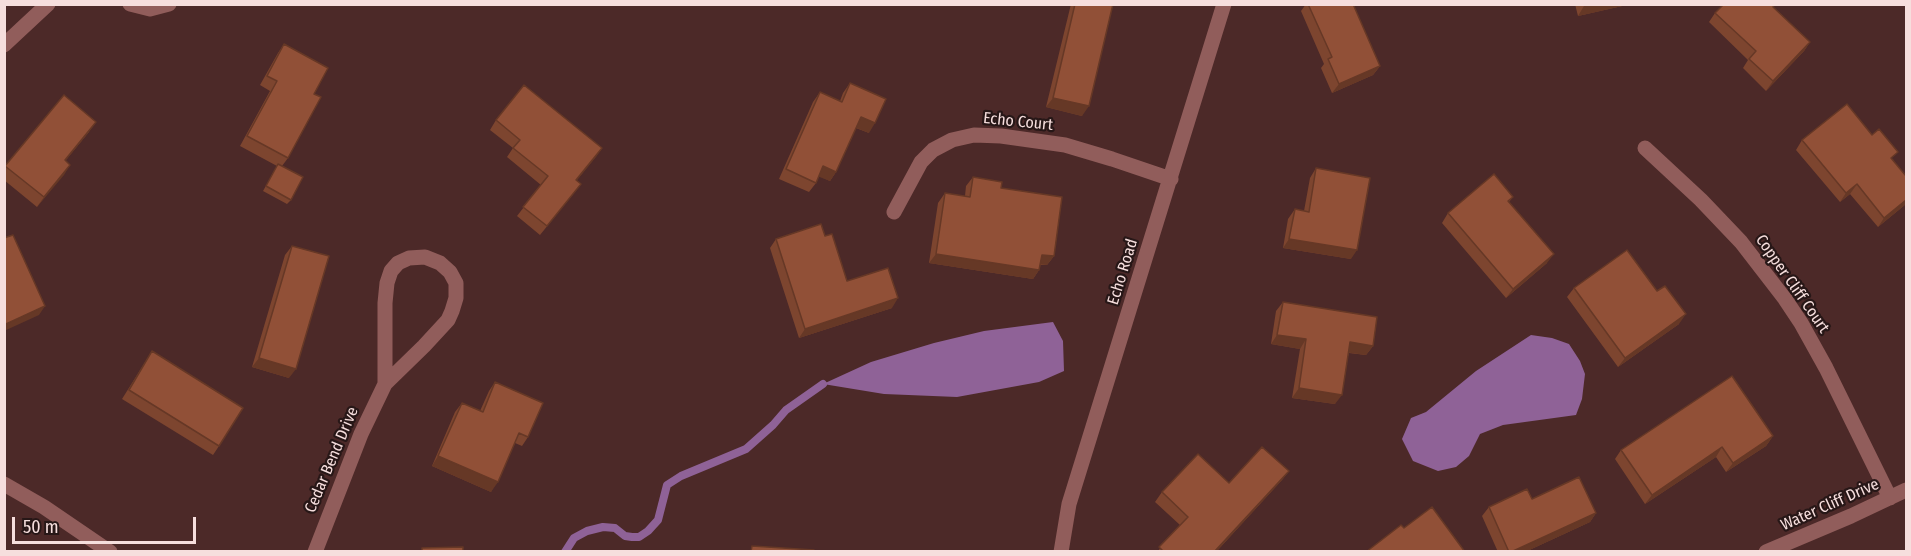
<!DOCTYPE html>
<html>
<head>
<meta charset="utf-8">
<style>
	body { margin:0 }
	#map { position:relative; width:1911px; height:556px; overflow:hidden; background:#4c2928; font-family:"Fira Sans Condensed",sans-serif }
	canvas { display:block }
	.frame { position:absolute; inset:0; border:6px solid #f6dedd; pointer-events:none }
	.scale { position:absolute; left:12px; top:517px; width:184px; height:27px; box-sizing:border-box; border:3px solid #f6dedd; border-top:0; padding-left:8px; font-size:18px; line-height:21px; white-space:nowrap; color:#f6dedd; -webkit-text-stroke:4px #271717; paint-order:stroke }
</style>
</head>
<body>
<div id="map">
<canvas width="1911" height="556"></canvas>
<div class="frame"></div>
<div class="scale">50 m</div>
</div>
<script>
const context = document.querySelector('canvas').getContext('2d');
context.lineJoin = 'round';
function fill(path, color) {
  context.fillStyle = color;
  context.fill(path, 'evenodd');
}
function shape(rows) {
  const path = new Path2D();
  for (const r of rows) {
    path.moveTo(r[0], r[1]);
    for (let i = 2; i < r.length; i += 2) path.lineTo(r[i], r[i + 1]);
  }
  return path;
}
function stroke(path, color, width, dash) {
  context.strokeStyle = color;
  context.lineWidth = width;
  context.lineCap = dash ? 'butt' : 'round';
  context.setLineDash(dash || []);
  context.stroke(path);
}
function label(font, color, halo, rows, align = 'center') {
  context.font = font + ' "Fira Sans Condensed",sans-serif';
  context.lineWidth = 4.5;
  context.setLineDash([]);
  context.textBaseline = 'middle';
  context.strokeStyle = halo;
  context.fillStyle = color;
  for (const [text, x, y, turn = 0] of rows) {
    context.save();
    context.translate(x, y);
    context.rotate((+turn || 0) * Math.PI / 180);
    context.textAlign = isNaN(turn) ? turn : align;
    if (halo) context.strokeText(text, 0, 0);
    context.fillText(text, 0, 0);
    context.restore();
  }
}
fill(shape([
	[1053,322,1063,341,1064,371,1039,382,957,397,884,394,823,384,871,362,934,343,984,331],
	[1531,335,1552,338,1569,344,1580,361,1585,374,1582,399,1576,415,1503,425,1480,434,1469,456,1456,467,1438,471,1413,461,1402,439,1411,418,1426,412,1476,371]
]), '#8f6297');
stroke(shape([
	[565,552,574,538,587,531,603,527,615,528,625,536,632,537,639,537,648,531,658,520,667,485,681,476,746,449,773,425,786,410,823,384]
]), '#8f6297', 8);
stroke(shape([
	[130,4,150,9,169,4],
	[4,45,48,4],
	[1645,148,1701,200,1741,242,1785,299,1801,323,1826,368,1890,498],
	[894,212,921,162,933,150,952,140,974,135,1001,136,1065,145,1112,159,1171,179],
	[4,484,44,507,110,552],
	[315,552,361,434,385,384,424,346,448,320,452,311,456,298,456,283,450,272,440,263,425,257,409,258,398,263,391,271,387,283,385,303,385,384],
	[1061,552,1069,504,1224,4],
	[1766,552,1851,516,1906,490]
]), '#915d5b', 15);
fill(shape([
	[1071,4,1113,4,1082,116,1046,107],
	[1306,4,1353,4,1380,66,1373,75,1332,93,1321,68,1324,64,1301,11],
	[1575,4,1631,4,1578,16],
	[1774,8,1810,42,1804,51,1766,91,1743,68,1748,60,1709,22,1715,13],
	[284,44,314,94,288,158,282,166,291,200,287,204,263,191,277,166,240,146,270,91,260,85,278,53],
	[850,83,869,133,856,128,836,172,830,181,819,176,816,183,809,192,779,179,813,102,820,92,840,101,843,93],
	[64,95,89,132,65,161,70,165,37,207,4,180,4,167],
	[496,120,602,148,576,181,574,193,540,235,517,216,541,185,507,157,513,148,490,130],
	[1802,140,1893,159,1906,204,1878,227,1850,194,1840,202,1796,150],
	[1316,168,1351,259,1283,248,1288,219,1295,209,1304,211,1310,178],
	[973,177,1001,188,1054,256,1047,265,1040,265,1039,270,1033,279,929,263,938,203,945,193,965,196,966,186],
	[1513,197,1509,202,1547,263,1506,298,1442,223,1448,213],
	[825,236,847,281,892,308,799,338,770,248,776,239],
	[292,246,289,378,252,367,285,255],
	[1574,288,1679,324,1618,367,1567,297],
	[1283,302,1373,346,1366,355,1349,353,1335,404,1292,398,1300,349,1271,344,1276,311],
	[152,351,219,446,213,455,122,399],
	[495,382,528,437,522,446,515,443,491,492,432,466,455,412,462,403,480,411,489,391],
	[1773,436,1766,446,1726,472,1716,457,1645,504,1615,459,1621,450],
	[1289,471,1282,480,1216,552,1157,552,1180,525,1155,502,1162,492,1229,483],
	[1532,499,1596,513,1590,522,1525,552,1498,552,1482,516,1489,507]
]), '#7d452f');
fill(shape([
	[1593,4,1631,4,1578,16,1584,6],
	[1810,42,1804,51,1766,91,1773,81],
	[1380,66,1373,75,1332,93,1339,84],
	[1053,98,1089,106,1082,116,1046,107],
	[861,117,875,123,869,133,854,127],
	[96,122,89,132,58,170,65,160],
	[602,148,596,157,569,190,576,180],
	[70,165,64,175,37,207,44,197],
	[823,166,836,172,830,181,817,176],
	[1857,184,1850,194,1840,202,1846,193],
	[1906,200,1906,204,1878,227,1884,218],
	[1289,239,1357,250,1351,259,1283,248],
	[936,254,1039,270,1033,279,929,263],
	[1554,254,1547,263,1506,298,1513,289],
	[1042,255,1054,256,1047,265,1035,264],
	[898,298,892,308,799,338,805,329],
	[45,306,39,315,4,331,4,327,6,324],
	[1686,314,1679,324,1618,367,1625,358],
	[1277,335,1306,339,1300,349,1271,344],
	[1350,342,1373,346,1366,355,1344,352],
	[259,358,296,369,289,378,252,367],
	[1299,388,1342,395,1335,404,1292,398],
	[1773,436,1766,446,1726,472,1733,463],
	[1722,447,1716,457,1645,504,1652,495],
	[438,456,498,482,491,492,432,466],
	[1289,471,1282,480,1216,552,1214,552],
	[1596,513,1590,522,1525,552,1511,552]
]), '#663826');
const building = shape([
	[1075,4,1113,4,1089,106,1053,98,1075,4],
	[1308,4,1353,4,1380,66,1339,84,1328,59,1332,57,1308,4],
	[1724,4,1775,4,1773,7,1810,42,1773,81,1749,59,1756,51,1715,13,1724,4],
	[284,44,328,68,314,94,321,97,288,158,247,136,277,81,267,76,284,44],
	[850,83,886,99,875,123,861,117,836,172,823,166,816,183,786,169,820,92,842,102,850,83],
	[524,85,602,148,576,180,581,184,547,226,523,207,548,176,513,148,520,140,496,120,524,85],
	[64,95,96,122,65,160,70,165,44,197,5,166,64,95],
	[1847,104,1872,135,1879,129,1898,152,1891,158,1906,176,1906,200,1884,218,1857,184,1846,193,1802,140,1847,104],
	[278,164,303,177,291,200,266,186,278,164],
	[1316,168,1370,178,1357,250,1289,239,1295,209,1309,212,1316,168],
	[1494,174,1513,197,1508,201,1554,254,1513,289,1448,213,1494,174],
	[973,177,1002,182,1001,188,1062,197,1054,256,1042,255,1039,270,936,254,945,193,970,197,973,177],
	[821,224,825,236,832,234,847,281,888,268,898,298,805,329,776,239,821,224],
	[13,235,45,306,6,324,4,320,4,238,13,235],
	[292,246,329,256,296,369,259,358,292,246],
	[1627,250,1657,291,1665,286,1686,314,1625,358,1574,288,1627,250],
	[1283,302,1377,317,1373,346,1350,342,1342,395,1299,388,1306,339,1277,335,1283,302],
	[152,351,243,408,219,446,129,390,152,351],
	[1732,376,1773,436,1733,463,1722,447,1652,495,1621,450,1732,376],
	[495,382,543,403,528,437,519,433,498,482,438,456,462,403,483,412,495,382],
	[1262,447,1289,471,1214,552,1164,552,1159,547,1188,517,1162,492,1198,454,1229,483,1262,447],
	[1579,477,1596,513,1511,552,1509,552,1489,507,1527,489,1532,499,1579,477],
	[1432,507,1465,552,1366,552,1401,525,1404,528,1432,507],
	[752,546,814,550,813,552,751,552,752,546],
	[463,547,463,552,422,552,422,548,463,547]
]);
fill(building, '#915037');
stroke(building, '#663826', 1.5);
label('16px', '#f6dedd', '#271717', [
	["Echo Court",1018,122,6],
	["Echo Road",1123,272,-73],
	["Copper Cliff Court",1792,284,55],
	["Cedar Bend Drive",332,460,-67],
	["Water Cliff Drive",1830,505,-24]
]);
</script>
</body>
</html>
